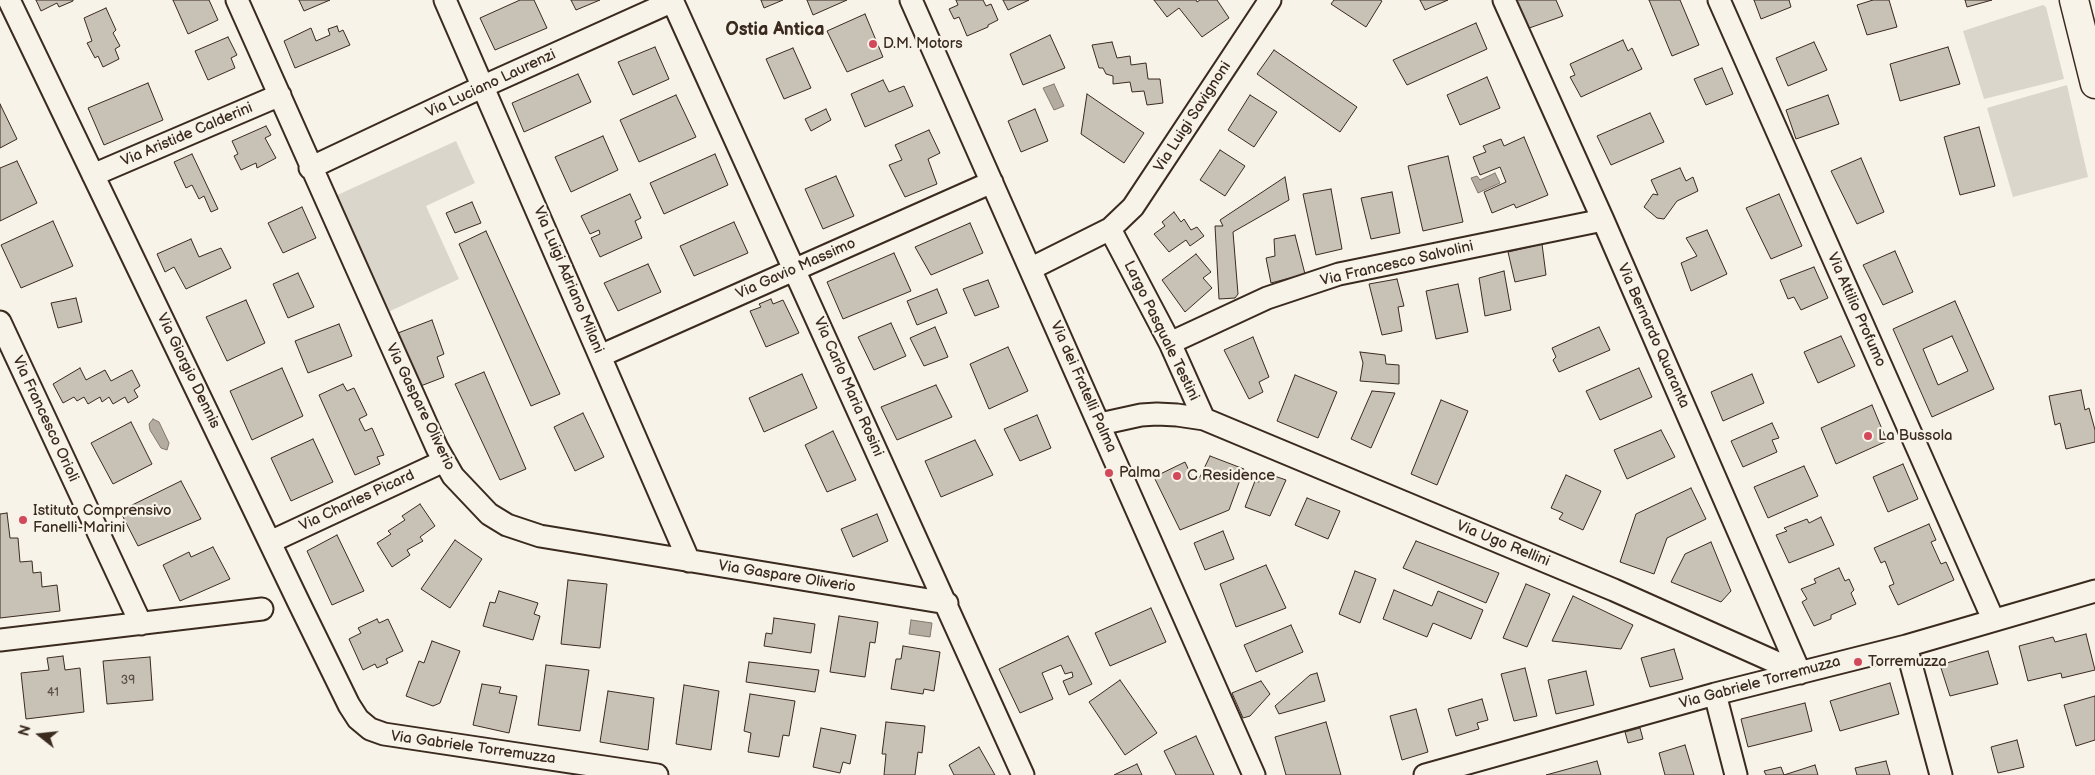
<!DOCTYPE html>
<html>
<head>
<meta charset="utf-8">
<style>
	body { margin:0 }
	#map { position:relative; width:2095px; height:775px; overflow:hidden; background:#f7f3e8; font-family:"Balsamiq Sans",sans-serif }
	canvas { display:block }
	.north { position:absolute; left:15px; top:710px; width:50px; height:50px; -webkit-text-stroke:4px #f7f3e8; paint-order:stroke; rotate:286deg; font-size:14px; font-weight:700; line-height:20px; text-align:center; color:#3b2a1e }
	.north::after { content:''; display:block; margin:auto; width:18px; height:22px; background:#3b2a1e; clip-path:polygon(50% 0,100% 100%,50% 72%,0 100%) }
</style>
</head>
<body>
<div id="map">
<canvas width="2095" height="775"></canvas>
<div class="north">N</div>
</div>
<script>
const context = document.querySelector('canvas').getContext('2d');
context.lineJoin = 'round';
function fill(path, color) {
  context.fillStyle = color;
  context.fill(path, 'evenodd');
}
function shape(rows) {
  const path = new Path2D();
  for (const r of rows) {
    path.moveTo(r[0], r[1]);
    for (let i = 2; i < r.length; i += 2) path.lineTo(r[i], r[i + 1]);
  }
  return path;
}
function stroke(path, color, width, dash) {
  context.strokeStyle = color;
  context.lineWidth = width;
  context.lineCap = dash ? 'butt' : 'round';
  context.setLineDash(dash || []);
  context.stroke(path);
}
function label(font, color, halo, rows, align = 'center') {
  context.font = font + ' "Balsamiq Sans",sans-serif';
  context.lineWidth = 4.5;
  context.setLineDash([]);
  context.textBaseline = 'middle';
  context.strokeStyle = halo;
  context.fillStyle = color;
  for (const [text, x, y, turn = 0] of rows) {
    context.save();
    context.translate(x, y);
    context.rotate((+turn || 0) * Math.PI / 180);
    context.textAlign = isNaN(turn) ? turn : align;
    if (halo) context.strokeText(text, 0, 0);
    context.fillText(text, 0, 0);
    context.restore();
  }
}
fill(shape([
	[2043,5,2046,7,2064,79,1984,99,1963,31],
	[2067,85,2088,177,2013,197,1987,108],
	[456,141,475,183,426,206,459,279,386,313,333,197]
]), '#dbd6cb');
const water = shape([
	[1054,84,1064,106,1054,110,1043,88,1054,84],
	[1495,173,1500,183,1478,193,1471,178,1477,176,1480,180,1495,173],
	[153,419,159,422,169,443,167,450,161,448,150,430,149,424,153,419],
	[911,620,932,623,930,637,909,634,911,620]
]);
fill(water, '#b4aca0');
stroke(water, '#84786c', 1);
const building = shape([
	[36,0,73,0,73,1,59,7,57,3,41,11,36,0],
	[173,0,209,0,218,20,188,34,173,0],
	[299,0,330,0,304,11,299,0],
	[520,0,534,0,547,28,495,50,480,18,520,0],
	[571,0,600,0,576,10,571,0],
	[761,0,783,0,764,8,761,0],
	[807,0,847,0,813,15,807,0],
	[956,0,983,0,986,6,991,4,998,20,988,25,988,27,967,36,959,17,954,19,949,9,958,5,956,0],
	[1003,0,1029,0,1008,10,1003,0],
	[1154,0,1196,0,1197,2,1200,0,1217,0,1229,18,1202,37,1179,8,1167,17,1154,0],
	[1334,0,1380,0,1382,1,1366,27,1331,4,1334,0],
	[1420,0,1448,0,1425,10,1420,0],
	[1508,0,1556,0,1563,16,1521,31,1508,0],
	[1649,0,1680,0,1699,45,1672,56,1649,0],
	[1754,0,1789,0,1791,7,1761,19,1754,0],
	[1873,0,1889,0,1897,27,1867,35,1857,5,1873,0],
	[1965,0,1992,0,1967,7,1965,0],
	[106,8,116,30,113,33,120,46,115,49,119,59,103,67,98,56,95,58,87,43,92,41,84,18,106,8],
	[865,14,883,57,847,72,827,31,865,14],
	[1476,23,1487,49,1407,85,1393,60,1476,23],
	[337,26,339,32,343,30,350,45,295,68,284,41,311,28,316,41,330,35,328,29,337,26],
	[1050,35,1065,68,1023,85,1010,54,1050,35],
	[228,37,237,55,231,58,235,68,208,80,195,51,228,37],
	[1623,40,1628,51,1632,48,1642,69,1581,97,1570,77,1575,75,1570,64,1623,40],
	[1112,42,1117,58,1130,56,1131,65,1146,63,1148,79,1160,79,1163,103,1147,105,1144,91,1132,92,1130,82,1113,84,1113,76,1106,74,1103,68,1099,68,1092,45,1112,42],
	[1814,42,1827,70,1788,86,1776,58,1814,42],
	[655,47,669,79,633,95,618,62,655,47],
	[1948,47,1960,84,1900,101,1890,64,1948,47],
	[793,48,811,88,784,99,766,59,793,48],
	[1274,50,1357,107,1340,132,1257,74,1274,50],
	[1722,68,1733,94,1706,105,1694,79,1722,68],
	[578,74,591,102,524,132,512,103,578,74],
	[1487,77,1500,108,1460,125,1447,95,1487,77],
	[883,80,889,92,904,86,913,106,865,127,851,94,883,80],
	[148,83,163,120,104,145,88,108,148,83],
	[1087,94,1144,133,1124,163,1081,134,1087,94],
	[676,95,696,137,639,162,620,120,676,95],
	[1250,95,1277,112,1254,147,1228,130,1250,95],
	[1828,95,1839,124,1796,139,1786,110,1828,95],
	[0,104,17,139,0,148,0,104],
	[826,109,831,120,811,131,805,119,826,109],
	[1035,109,1048,141,1021,152,1008,121,1035,109],
	[1650,113,1664,142,1611,165,1597,136,1650,113],
	[266,126,271,135,265,138,276,158,257,168,256,163,241,170,234,156,238,154,232,141,266,126],
	[1979,127,1995,186,1960,195,1944,137,1979,127],
	[929,130,940,153,928,159,937,184,905,197,889,165,902,160,895,145,929,130],
	[603,136,618,170,571,192,555,157,603,136],
	[1524,137,1548,195,1516,208,1514,204,1492,213,1484,192,1506,182,1500,167,1480,175,1473,157,1486,152,1483,146,1501,139,1504,146,1524,137],
	[1220,150,1245,166,1225,196,1200,180,1220,150],
	[192,154,218,209,211,212,204,196,199,199,192,185,186,188,174,162,192,154],
	[715,154,728,185,664,214,650,183,715,154],
	[1448,156,1463,222,1423,231,1408,166,1448,156],
	[1861,158,1884,212,1857,224,1831,171,1861,158],
	[17,161,37,203,0,221,0,168,17,161],
	[1680,168,1686,181,1693,177,1698,191,1677,201,1664,219,1657,218,1644,207,1653,194,1658,195,1651,180,1680,168],
	[836,176,854,216,823,229,805,189,836,176],
	[1285,177,1289,200,1233,232,1238,294,1235,298,1219,299,1215,226,1223,226,1220,220,1285,177],
	[1331,189,1342,249,1316,255,1303,194,1331,189],
	[1392,192,1400,233,1371,239,1361,198,1392,192],
	[630,194,641,218,635,221,642,238,600,257,591,238,600,234,599,230,590,234,581,216,630,194],
	[1779,194,1802,246,1771,259,1746,208,1779,194],
	[472,202,481,223,455,233,446,213,472,202],
	[302,207,316,238,283,253,268,223,302,207],
	[1174,212,1181,222,1184,219,1191,230,1197,227,1204,236,1190,246,1186,240,1169,252,1154,234,1165,226,1162,222,1174,212],
	[53,221,73,266,21,288,1,245,53,221],
	[734,222,748,253,694,276,680,246,734,222],
	[970,223,983,253,931,275,915,247,970,223],
	[1707,230,1727,274,1691,291,1681,263,1697,256,1686,238,1707,230],
	[486,231,560,394,531,406,459,244,486,231],
	[1295,235,1305,274,1271,283,1266,258,1275,256,1274,239,1295,235],
	[191,239,199,257,221,248,231,268,186,289,174,267,165,272,157,254,191,239],
	[1542,244,1546,275,1515,282,1508,252,1542,244],
	[1895,251,1913,292,1883,305,1863,265,1895,251],
	[894,253,911,291,843,319,827,282,894,253],
	[1196,254,1211,272,1203,278,1212,288,1185,312,1162,280,1196,254],
	[648,264,661,292,618,311,604,283,648,264],
	[1814,267,1828,298,1801,310,1794,297,1788,299,1780,280,1814,267],
	[1504,271,1511,310,1485,316,1479,278,1504,271],
	[298,273,314,307,288,318,273,284,298,273],
	[1397,279,1404,306,1398,307,1402,331,1382,335,1369,284,1397,279],
	[988,280,999,307,975,316,963,289,988,280],
	[1458,284,1468,332,1436,339,1426,291,1458,284],
	[937,289,947,313,917,325,907,301,937,289],
	[76,298,82,322,58,328,51,303,76,298],
	[771,299,773,304,783,300,799,333,766,347,750,311,761,307,759,304,771,299],
	[246,300,265,343,227,361,206,317,246,300],
	[1955,301,1994,389,1932,417,1893,329,1955,301],
	[1952,336,1968,371,1938,385,1923,349,1952,336],
	[432,320,444,354,437,357,444,377,418,387,398,333,432,320],
	[891,323,906,356,874,370,858,337,891,323],
	[339,324,352,356,308,373,295,341,339,324],
	[935,327,948,357,924,366,910,338,935,327],
	[1599,327,1610,350,1559,372,1553,360,1556,357,1552,348,1599,327],
	[1841,336,1855,366,1818,383,1804,352,1841,336],
	[1253,337,1269,377,1259,382,1263,392,1249,399,1224,350,1253,337],
	[1008,347,1028,391,989,409,970,364,1008,347],
	[1360,352,1385,355,1386,364,1399,365,1399,384,1360,381,1363,363,1360,352],
	[80,368,86,380,105,370,111,381,132,370,140,386,134,390,138,397,128,403,125,397,113,404,109,397,102,402,100,397,88,404,84,397,77,401,74,397,63,403,53,384,80,368],
	[282,368,303,416,252,440,230,391,282,368],
	[1639,368,1652,397,1600,420,1586,391,1639,368],
	[484,372,526,469,500,480,455,384,484,372],
	[802,374,817,408,764,432,749,398,802,374],
	[1752,374,1764,403,1723,421,1711,392,1752,374],
	[1295,375,1337,392,1318,438,1277,421,1295,375],
	[343,384,347,391,354,388,367,415,359,419,365,431,372,428,384,455,377,457,380,464,355,475,319,395,343,384],
	[936,385,952,417,897,440,881,407,936,385],
	[2081,390,2085,410,2089,408,2095,430,2095,442,2066,449,2060,423,2055,425,2049,396,2081,390],
	[1372,391,1395,393,1371,448,1351,439,1372,391],
	[1441,400,1468,411,1437,485,1411,474,1441,400],
	[1872,405,1887,441,1836,464,1821,428,1872,405],
	[583,413,604,457,575,471,554,427,583,413],
	[1037,415,1051,448,1020,461,1004,429,1037,415],
	[131,422,152,464,113,484,91,443,131,422],
	[1772,423,1779,438,1772,440,1777,452,1743,467,1731,441,1772,423],
	[1661,430,1675,457,1627,479,1614,450,1661,430],
	[833,431,856,480,827,492,805,445,833,431],
	[313,439,333,482,291,501,271,458,313,439],
	[975,440,993,475,941,497,925,461,975,440],
	[1210,456,1244,469,1229,510,1180,530,1154,477,1185,462,1193,479,1200,477,1210,456],
	[1903,464,1918,499,1888,512,1873,477,1903,464],
	[1804,466,1818,496,1768,518,1754,487,1804,466],
	[1263,472,1286,480,1270,516,1245,507,1255,481,1259,482,1263,472],
	[1566,475,1601,491,1583,530,1559,519,1563,513,1551,508,1566,475],
	[181,481,201,519,138,546,120,511,181,481],
	[1691,488,1706,519,1667,538,1654,574,1620,562,1636,514,1691,488],
	[1307,498,1340,511,1328,539,1295,525,1307,498],
	[420,504,435,526,420,537,423,541,407,550,410,555,392,567,377,543,391,534,388,531,405,520,402,516,420,504],
	[7,513,10,538,18,538,20,562,32,561,33,573,41,572,42,587,57,585,60,611,0,618,0,514,7,513],
	[877,514,888,541,853,557,841,529,877,514],
	[1821,517,1834,545,1789,563,1776,535,1787,531,1784,528,1807,519,1809,523,1821,517],
	[1929,524,1936,540,1931,542,1941,564,1946,562,1954,580,1898,605,1889,586,1894,584,1885,561,1881,563,1874,548,1929,524],
	[1223,531,1234,559,1205,570,1194,543,1223,531],
	[337,535,364,591,332,605,307,551,337,535],
	[455,540,482,559,450,608,421,589,455,540],
	[1416,541,1499,573,1486,603,1403,568,1416,541],
	[1711,542,1731,591,1721,602,1671,582,1685,554,1711,542],
	[213,547,230,579,180,601,163,565,189,552,191,557,213,547],
	[1266,565,1286,608,1236,627,1220,584,1266,565],
	[1839,568,1845,581,1849,579,1854,590,1851,593,1856,604,1831,615,1831,619,1814,626,1802,602,1807,599,1801,589,1816,583,1814,579,1839,568],
	[1355,571,1376,579,1360,623,1339,614,1355,571],
	[568,580,607,584,600,648,561,644,568,580],
	[1526,584,1550,594,1527,647,1503,638,1526,584],
	[1394,590,1432,606,1438,591,1483,610,1471,639,1433,623,1427,637,1383,619,1394,590],
	[499,591,538,603,534,614,540,616,533,640,483,626,490,602,495,603,499,591],
	[1573,596,1633,625,1621,649,1552,641,1573,596],
	[1151,608,1166,642,1110,666,1095,633,1151,608],
	[839,616,878,622,875,643,870,642,865,677,830,672,839,616],
	[774,618,815,624,811,653,764,646,766,633,772,634,774,618],
	[377,619,379,623,388,619,403,651,386,659,388,663,377,668,375,664,363,670,349,639,361,633,358,628,377,619],
	[1291,625,1303,652,1256,672,1244,645,1291,625],
	[2086,634,2095,670,2062,678,2061,673,2028,681,2019,646,2053,637,2055,642,2086,634],
	[1068,636,1092,684,1069,695,1063,681,1073,677,1072,672,1065,674,1061,665,1042,673,1053,699,1020,713,999,669,1068,636],
	[432,641,460,651,440,703,433,706,406,696,419,661,424,663,432,641],
	[903,646,940,652,934,691,924,689,923,694,891,689,896,659,901,659,903,646],
	[1674,649,1683,679,1650,687,1641,658,1674,649],
	[1988,651,1998,684,1950,696,1940,665,1988,651],
	[63,656,65,670,80,668,84,712,26,719,21,673,49,670,47,658,63,656],
	[150,657,153,700,107,704,103,661,150,657],
	[749,662,819,670,815,692,746,682,749,662],
	[546,665,589,670,580,731,538,725,546,665],
	[1525,668,1537,716,1514,721,1501,674,1525,668],
	[1586,671,1594,705,1556,714,1548,680,1586,671],
	[1317,673,1325,701,1279,714,1275,706,1310,675,1317,673],
	[1120,680,1157,733,1125,755,1089,702,1120,680],
	[1261,681,1270,694,1250,716,1243,718,1232,693,1261,681],
	[1890,683,1899,714,1840,731,1830,701,1890,683],
	[482,684,501,687,499,693,517,696,509,733,473,725,482,684],
	[684,685,719,691,711,750,676,744,684,685],
	[608,691,654,698,648,750,600,742,608,691],
	[750,694,795,701,789,736,783,735,779,757,748,752,751,733,744,731,750,694],
	[2095,696,2095,740,2076,746,2064,705,2095,696],
	[1482,699,1488,720,1477,723,1479,729,1456,736,1448,709,1482,699],
	[1805,703,1812,731,1748,747,1741,719,1805,703],
	[1416,709,1428,752,1402,760,1390,716,1416,709],
	[886,722,925,726,922,753,918,752,915,775,884,775,886,754,882,754,886,722],
	[1326,722,1341,775,1286,775,1275,737,1326,722],
	[821,728,856,735,850,764,843,762,840,773,813,767,821,728],
	[1640,728,1643,739,1628,743,1625,732,1640,728],
	[1196,736,1214,775,1176,775,1164,751,1196,736],
	[2017,740,2024,767,1998,773,1991,747,2017,740],
	[1685,745,1694,775,1665,775,1659,753,1685,745],
	[979,747,995,775,954,775,949,765,979,747],
	[1597,761,1601,775,1546,775,1597,761],
	[1886,761,1890,775,1857,775,1855,768,1886,761],
	[1137,764,1142,775,1114,775,1137,764],
	[1815,765,1818,775,1766,775,1764,771,1781,767,1784,775,1815,765]
]);
fill(building, '#c8c1b6');
stroke(building, '#3b2a1e', 1);
const street = shape([
	[9,0,299,603,349,705,358,719,370,729,384,734,657,775],
	[237,0,437,448,453,476,489,514,507,525,540,536,947,603],
	[445,0,689,561],
	[672,0,1023,775],
	[911,0,1254,775],
	[1504,0,1603,220,1800,673],
	[1719,0,1993,619],
	[310,168,484,86,673,1],
	[93,175,280,95],
	[1110,229,1170,343,1204,419],
	[1030,269,1110,229,1133,207,1270,0],
	[0,322,141,624],
	[1170,343,1267,298,1339,274,1603,220],
	[600,356,992,182],
	[1100,424,1141,415,1157,414,1177,415,1204,419,1614,590,1800,673],
	[270,542,444,461],
	[0,640,262,609],
	[1906,646,1941,775],
	[1715,694,1736,775],
	[1425,775,1715,694,1906,646,2095,591]
]);
const secondary = shape([
	[2074,0,2095,84]
]);
stroke(street, '#3b2a1e', 25);
stroke(secondary, '#3b2a1e', 31);
stroke(street, '#f7f3e8', 21);
stroke(secondary, '#f7f3e8', 28);
for (const [x, y, r, color] of [
	[873,44,5,"#d1495b"],
	[1868,436,5,"#d1495b"],
	[1109,473,5,"#d1495b"],
	[1177,476,5,"#d1495b"],
	[23,520,5,"#d1495b"],
	[1858,662,5,"#d1495b"]
]) {
  const dot = new Path2D();
  dot.arc(x, y, r, 0, 2 * Math.PI);
  context.fillStyle = color;
  context.fill(dot);
  stroke(dot, '#f7f3e8', 2);
}
label('12px', '#5e5044', null, [
	["39",128,681],
	["41",53,693]
]);
label('15px', '#3b2a1e', '#f7f3e8', [
	["D.M. Motors",883,44],
	["La Bussola",1878,436],
	["Palma",1119,473],
	["C Residence",1187,476],
	["Istituto Comprensivo",33,511],
	["Fanelli-Marini",33,528],
	["Torremuzza",1868,662]
], 'left');
label('15px', '#3b2a1e', '#f7f3e8', [
	["Via Luciano Laurenzi",491,84,-25],
	["Via Luigi Savignoni",1193,117,-57],
	["Via Aristide Calderini",187,135,-23],
	["Via Francesco Salvolini",1397,264,-13],
	["Via Gavio Massimo",796,269,-24],
	["Via Luigi Adriano Milani",568,280,67],
	["Via Attilio Profumo",1856,310,66],
	["Largo Pasquale Testini",1161,331,64],
	["Via Bernardo Quaranta",1653,336,66],
	["Via Giorgio Dennis",188,371,64],
	["Via Carlo Maria Rosini",848,387,66],
	["Via dei Fratelli Palma",1083,387,66],
	["Via Gaspare Oliverio",420,407,64],
	["Via Francesco Orioli",45,419,65],
	["Via Charles Picard",357,501,-25],
	["Via Ugo Rellini",1503,544,22],
	["Via Gaspare Oliverio",787,577,9],
	["Via Gabriele Torremuzza",1760,683,-15],
	["Via Gabriele Torremuzza",473,748,8]
]);
label('bold 18px', '#3b2a1e', '#f7f3e8', [
	["Ostia Antica",775,30]
]);
</script>
</body>
</html>
